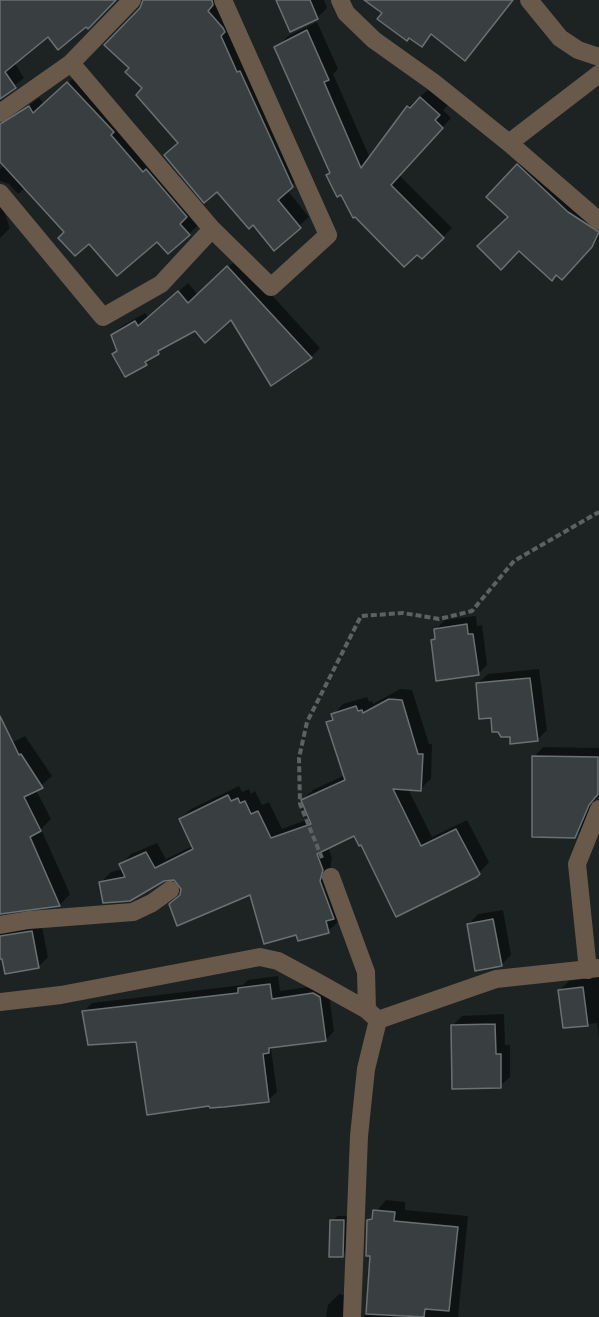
<!DOCTYPE html>
<html>
<head>
<meta charset="utf-8">
<style>
	body { margin:0 }
	canvas { display:block; background:#1d2223 }
</style>
</head>
<body>
<canvas width="599" height="1317"></canvas>
<script>
const context = document.querySelector('canvas').getContext('2d');
context.lineJoin = 'round';
function fill(path, color) {
  context.fillStyle = color;
  context.fill(path, 'evenodd');
}
function shape(rows) {
  const path = new Path2D();
  for (const r of rows) {
    path.moveTo(r[0], r[1]);
    for (let i = 2; i < r.length; i += 2) path.lineTo(r[i], r[i + 1]);
  }
  return path;
}
function stroke(path, color, width, dash) {
  context.strokeStyle = color;
  context.lineWidth = width;
  context.lineCap = dash ? 'butt' : 'round';
  context.setLineDash(dash || []);
  context.stroke(path);
}
fill(shape([
	[0,0,115,0,86,25,49,35,14,62,24,78,0,97],
	[143,0,217,0,301,177,287,190,309,217,274,249,180,142,131,68],
	[277,0,324,0,327,8,317,18],
	[367,0,514,0,465,59,433,34,421,45],
	[317,22,338,69,333,74,370,158,408,107,430,88,448,105,443,110,451,118,399,175,452,228,422,257,341,193,328,175,331,172,278,46,288,36],
	[78,74,199,224,189,234,157,240,89,242,66,232,26,187,18,194,9,184,0,181,0,169,7,162,0,153,1,124,11,114,18,113,39,98,44,104],
	[527,156,599,217,599,238,571,269,509,217,518,166],
	[0,186,2,206,10,228,0,238],
	[238,258,320,348,311,357,232,318,195,329,166,345,146,364,114,354,118,350,112,335,122,326,145,313,149,318,188,283,198,295],
	[476,616,477,626,482,625,487,665,478,674,432,640,437,636,436,629,445,620],
	[539,669,547,730,537,740,511,735,492,717,478,683,488,674],
	[400,689,412,690,429,744,432,744,431,779,420,789,408,789,432,837,467,820,489,862,479,873,362,842,355,834,328,847,332,858,330,870,339,921,328,931,297,934,251,893,182,894,181,883,176,879,101,882,111,872,123,869,121,864,131,854,157,843,166,859,193,846,180,819,191,809,239,786,242,792,249,789,251,794,255,791,262,805,269,802,282,829,311,818,302,800,313,790,345,775,328,723,333,715,343,704,367,697,369,702,372,701,373,704],
	[0,718,13,742,25,736,52,776,36,790,51,819,41,829,70,894,60,905,0,912],
	[543,747,599,748,599,792,584,827,575,837,534,757],
	[503,910,511,955,501,965,469,924,478,914],
	[41,922,48,957,38,967,0,958,0,928],
	[278,976,280,991,322,985,328,988,334,1031,326,1040,274,1046,271,1049,277,1092,268,1100,137,1040,84,1011,92,1003,243,985,248,980],
	[599,977,599,1040,597,1023,564,1027,560,990,569,981],
	[504,1014,505,1045,510,1045,510,1077,500,1086,453,1025,462,1016],
	[386,1200,405,1202,405,1210,468,1216,458,1317,364,1317,368,1309,372,1255,368,1221],
	[337,1216,348,1216,347,1250,342,1255,332,1221],
	[339,1294,352,1296,358,1316,361,1317,326,1317,328,1305]
]), '#0007');
const building = shape([
	[0,0,116,0,88,29,86,27,58,50,48,37,5,72,16,88,0,99,0,0],
	[143,0,212,0,213,5,208,11,223,28,225,32,221,36,237,72,240,71,293,187,278,200,301,228,274,251,253,225,249,229,217,192,204,203,164,155,178,143,136,95,142,88,125,72,129,68,104,45,140,8,143,0],
	[276,0,310,0,318,19,290,32,276,0],
	[364,0,513,0,465,61,431,34,422,47,409,38,407,41,377,19,382,13,364,0],
	[307,30,329,80,324,82,361,168,407,106,410,108,420,97,440,115,435,120,443,128,391,185,444,238,422,259,417,255,404,267,355,217,353,218,341,195,337,197,326,175,330,173,274,47,307,30],
	[67,82,114,132,111,135,143,172,146,169,187,217,180,224,190,235,168,254,157,242,117,276,89,244,75,256,58,238,64,232,0,162,0,124,29,106,33,113,67,82],
	[517,164,568,212,599,232,592,247,562,280,556,275,552,281,519,251,501,270,477,246,508,217,486,197,517,164],
	[227,266,312,358,271,386,231,320,205,343,195,331,158,351,159,354,145,362,147,365,125,377,112,354,117,351,111,335,135,321,138,326,178,291,188,303,227,266],
	[467,624,468,634,473,634,479,675,436,681,431,640,435,639,434,629,467,624],
	[530,678,538,741,510,744,510,737,501,737,498,732,492,732,491,718,479,719,476,683,530,678],
	[389,699,402,700,418,754,423,754,421,791,393,789,421,846,456,829,480,874,477,877,396,917,361,845,359,846,354,836,317,854,323,870,320,881,334,919,326,921,329,933,298,941,296,935,264,944,250,895,177,926,169,904,180,895,181,889,174,880,164,881,130,901,103,903,99,882,125,877,119,864,146,852,155,868,193,849,179,819,228,795,231,801,238,798,240,803,245,801,251,814,258,811,271,838,311,824,301,800,345,780,326,722,333,720,331,714,356,706,358,711,362,710,363,713,389,699],
	[0,716,19,755,21,754,43,788,24,797,41,831,30,837,60,906,0,914,0,716],
	[532,756,598,757,598,794,589,805,575,838,532,837,532,756],
	[493,919,502,966,475,971,467,924,493,919],
	[32,931,39,968,5,974,2,959,0,959,0,936,32,931],
	[270,984,272,999,313,993,320,997,326,1041,269,1048,269,1053,263,1054,269,1102,224,1107,210,1108,209,1106,147,1115,136,1042,88,1045,82,1011,238,993,238,988,270,984],
	[583,987,588,1026,563,1028,558,990,583,987],
	[495,1024,496,1054,501,1054,501,1088,452,1089,451,1025,495,1024],
	[373,1210,395,1212,394,1221,458,1227,449,1311,425,1309,424,1317,366,1314,370,1256,366,1256,367,1220,372,1219,373,1210],
	[330,1220,344,1220,343,1257,329,1257,330,1220]
]);
fill(building, '#393e40');
stroke(building, '#6b7173', 1.5);
stroke(shape([
	[322,858,300,804,299,758,307,722,361,616,403,613,439,619,472,611,514,561,599,512]
]), '#5c6162', 4, [6, 3]);
stroke(shape([
	[340,0,346,13,374,40,433,82,509,143,599,221],
	[529,0,560,38,578,50,599,57],
	[71,63,212,229],
	[0,113,71,63,132,0],
	[509,143,599,74],
	[0,193,103,317,161,284,212,229,271,287,328,235,223,0],
	[331,877,366,972,367,1010],
	[0,925,29,920,133,912,152,903,170,890],
	[588,970,577,864,599,809],
	[0,1002,61,995,260,957,278,961,317,982,367,1010,378,1020],
	[352,1317,359,1136,366,1069,378,1020,496,979,599,968]
]), '#69594a', 18);
</script>
</body>
</html>
